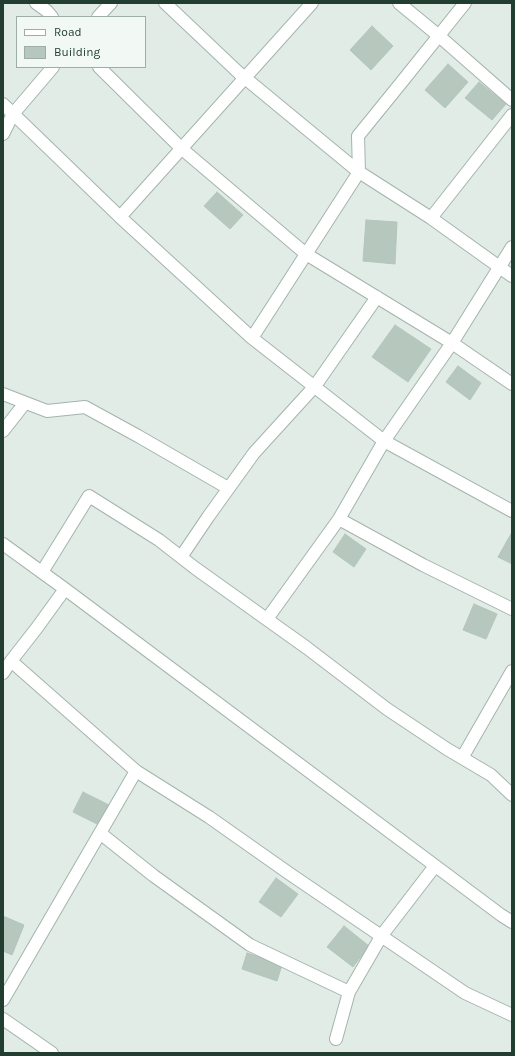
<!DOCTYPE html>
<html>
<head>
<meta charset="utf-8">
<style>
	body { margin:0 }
	#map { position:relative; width:515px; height:1056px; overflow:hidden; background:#e1ece6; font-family:Karla,sans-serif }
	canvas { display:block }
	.frame { position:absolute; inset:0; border:4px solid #213e31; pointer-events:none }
	.legend { position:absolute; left:16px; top:16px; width:130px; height:52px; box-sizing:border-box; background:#f2f9f4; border:1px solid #9eaea6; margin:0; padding:5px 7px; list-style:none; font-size:12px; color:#213e31 }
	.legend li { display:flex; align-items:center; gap:8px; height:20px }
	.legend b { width:20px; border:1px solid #9eaea6 }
</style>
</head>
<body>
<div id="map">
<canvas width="515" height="1056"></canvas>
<div class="frame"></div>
<ul class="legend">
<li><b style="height:5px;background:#fff"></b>Road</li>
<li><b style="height:11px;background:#b6c7be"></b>Building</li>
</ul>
</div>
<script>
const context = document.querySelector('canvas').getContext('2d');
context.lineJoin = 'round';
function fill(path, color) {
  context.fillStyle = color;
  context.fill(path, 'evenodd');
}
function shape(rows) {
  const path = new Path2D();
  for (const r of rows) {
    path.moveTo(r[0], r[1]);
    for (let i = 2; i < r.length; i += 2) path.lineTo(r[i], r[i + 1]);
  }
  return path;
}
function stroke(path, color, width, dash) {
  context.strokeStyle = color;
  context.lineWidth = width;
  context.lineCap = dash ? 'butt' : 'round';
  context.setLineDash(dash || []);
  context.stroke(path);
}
const building = shape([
	[372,26,393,46,371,70,350,50,372,26],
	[448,64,468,82,445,108,425,90,448,64],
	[479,82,506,104,492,120,465,98,479,82],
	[217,192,243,215,230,229,204,206,217,192],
	[366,220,397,222,395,264,363,261,366,220],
	[395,325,431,349,408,382,372,357,395,325],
	[458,366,481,383,470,400,446,382,458,366],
	[512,532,512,564,498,557,512,532],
	[345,534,366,549,354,567,333,552,345,534],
	[474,604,497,614,486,639,463,630,474,604],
	[83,792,109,805,99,825,73,812,83,792],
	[276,878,298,894,281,917,259,902,276,878],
	[3,916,24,925,12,955,3,951,3,916],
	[344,926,369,946,353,967,327,947,344,926],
	[247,953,282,965,277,981,242,969,247,953]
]);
fill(building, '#b6c7be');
stroke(building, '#b3c6bb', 1);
const minor = shape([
	[36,3,47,11,52,17],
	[165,3,239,73,359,172,431,218,512,115],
	[399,3,439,36,512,100],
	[98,17,111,3],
	[99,67,182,149,306,254,452,343,512,384],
	[3,104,120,217,252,338,384,441,512,511],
	[3,134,13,114,53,67],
	[120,217,312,3],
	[431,218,512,276],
	[252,338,359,172,358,136,405,78,465,3],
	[3,394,47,411,85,407,138,436,228,488],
	[3,431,25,403],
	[339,519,423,565,512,609],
	[3,544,65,589,501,915,512,922],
	[181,557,208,517,254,453,315,386,377,297],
	[42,572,89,496,159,540,195,568,307,648,387,709,447,749,491,775,512,795],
	[267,619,339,519,384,441,452,343,512,247],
	[11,661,36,629,65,589],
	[3,673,11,661,136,771,209,817,290,874,465,993,512,1015],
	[462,758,512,671],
	[100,833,154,876,250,945,349,992],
	[3,1000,136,771],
	[3,1019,52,1053],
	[336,1039,349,992,382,935,435,866]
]);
stroke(minor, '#a4b4ac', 14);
stroke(minor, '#fff', 12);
</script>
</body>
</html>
